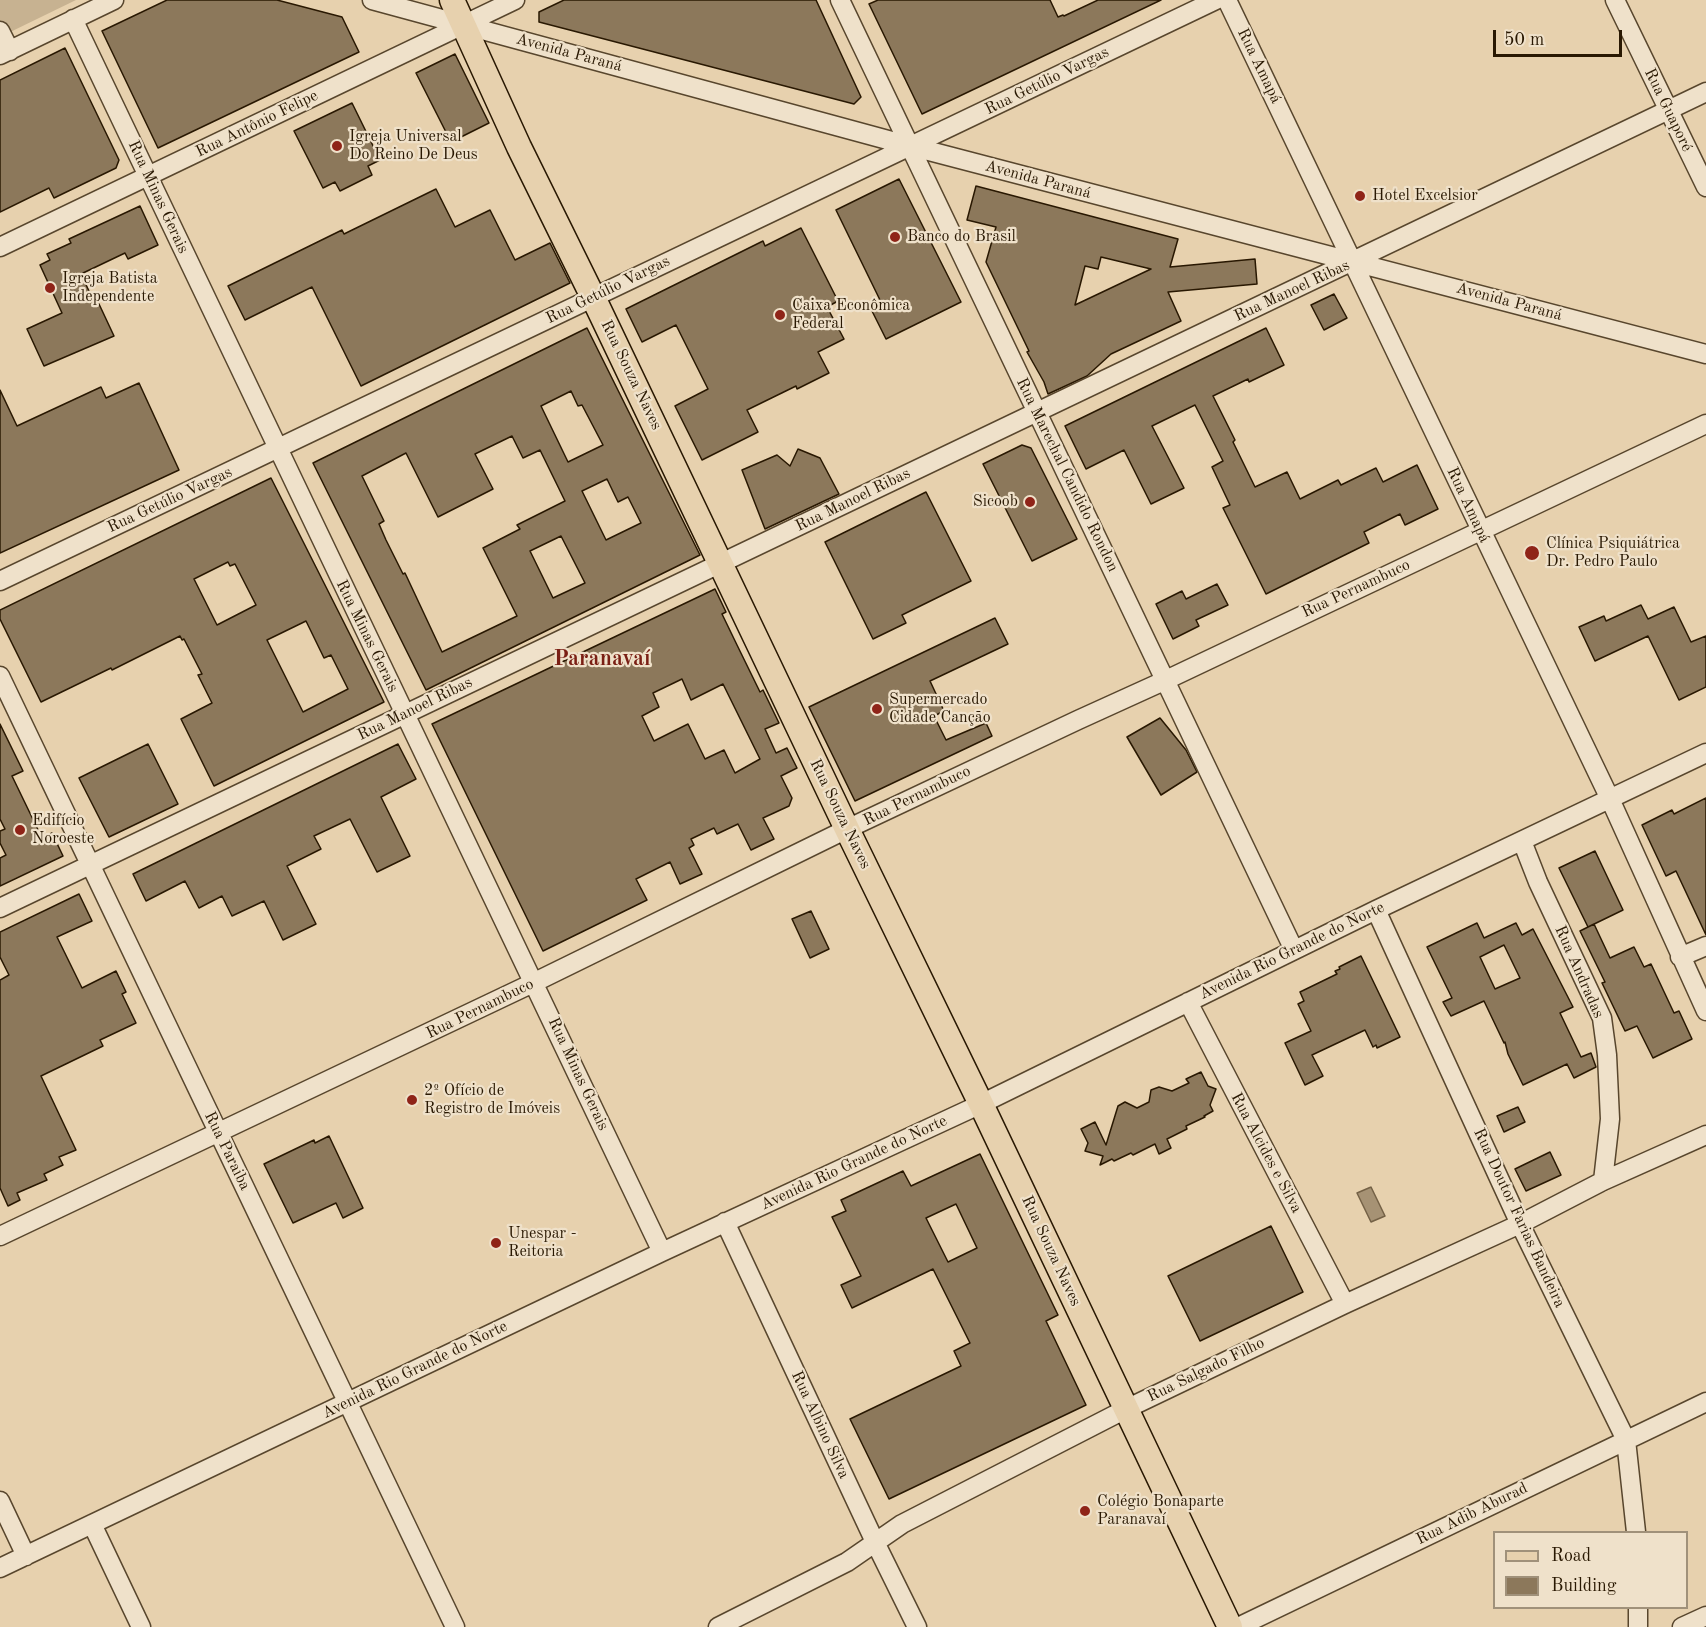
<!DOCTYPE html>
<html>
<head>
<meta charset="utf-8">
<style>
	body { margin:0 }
	#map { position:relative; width:1706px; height:1627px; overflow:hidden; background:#e7d1ae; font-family:"Old Standard TT",serif }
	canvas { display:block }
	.legend { position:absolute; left:1493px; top:1531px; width:195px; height:78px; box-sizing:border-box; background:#efe1ca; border:2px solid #a0917a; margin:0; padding:8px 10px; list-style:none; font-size:18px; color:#291802 }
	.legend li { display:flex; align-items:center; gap:12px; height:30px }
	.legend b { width:30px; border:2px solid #a0917a }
	.scale { position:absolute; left:1493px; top:30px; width:129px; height:27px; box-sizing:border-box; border:3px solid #291802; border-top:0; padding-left:8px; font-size:18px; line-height:21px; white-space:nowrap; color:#291802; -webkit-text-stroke:4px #efe1ca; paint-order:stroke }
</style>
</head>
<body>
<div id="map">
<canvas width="1706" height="1627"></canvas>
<ul class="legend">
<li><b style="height:8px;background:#e7d1ae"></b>Road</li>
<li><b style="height:16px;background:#8c785b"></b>Building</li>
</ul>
<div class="scale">50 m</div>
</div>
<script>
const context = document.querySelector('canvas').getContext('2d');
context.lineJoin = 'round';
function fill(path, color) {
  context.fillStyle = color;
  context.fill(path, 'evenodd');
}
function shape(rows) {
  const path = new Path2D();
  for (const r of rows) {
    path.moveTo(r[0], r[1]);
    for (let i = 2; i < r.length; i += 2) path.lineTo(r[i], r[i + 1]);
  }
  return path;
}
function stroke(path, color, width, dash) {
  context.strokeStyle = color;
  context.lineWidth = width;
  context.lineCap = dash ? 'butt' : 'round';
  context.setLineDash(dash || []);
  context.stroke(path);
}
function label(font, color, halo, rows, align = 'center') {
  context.font = font + ' "Old Standard TT",serif';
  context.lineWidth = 4.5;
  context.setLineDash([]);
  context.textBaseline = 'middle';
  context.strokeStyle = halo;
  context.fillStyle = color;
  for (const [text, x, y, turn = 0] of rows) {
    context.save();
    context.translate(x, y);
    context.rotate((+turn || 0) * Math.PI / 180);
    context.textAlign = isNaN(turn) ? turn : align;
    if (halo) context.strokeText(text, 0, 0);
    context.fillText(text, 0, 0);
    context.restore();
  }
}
fill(shape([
	[0,0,76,0,0,37]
]), '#c7b291');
const water = shape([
	[1371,1187,1385,1216,1371,1222,1357,1193,1371,1187]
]);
fill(water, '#a69274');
stroke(water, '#746146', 1.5);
const building = shape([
	[167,0,277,0,342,17,359,52,158,148,102,31,167,0],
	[564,0,816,0,861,97,854,104,539,22,539,12,564,0],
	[878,0,1050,0,1058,17,1063,15,1064,16,1098,0,1161,0,922,114,869,4,878,0],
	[65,48,119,160,116,168,54,198,49,188,0,212,0,80,65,48],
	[455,54,489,123,451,142,416,73,455,54],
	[352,103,380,160,368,166,372,175,340,191,335,182,323,188,294,131,352,103],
	[899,179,961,302,886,339,869,305,880,300,836,210,899,179],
	[976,186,1178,239,1170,267,1255,259,1257,284,1168,292,1181,321,1111,354,1087,376,1048,394,1044,382,1027,352,1029,351,986,262,996,227,967,220,976,186],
	[1101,257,1151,269,1075,305,1085,266,1098,269,1101,257],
	[436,189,455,227,490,210,515,260,550,243,570,283,361,386,312,287,245,320,228,286,342,230,344,234,436,189],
	[140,206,158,245,128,259,125,253,81,274,96,306,99,304,114,336,44,366,27,329,62,313,40,265,50,260,47,254,71,243,69,239,140,206],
	[801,228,838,301,827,307,844,339,818,352,829,373,797,389,796,386,747,410,758,432,702,460,675,406,708,389,676,325,642,342,626,309,763,241,765,246,801,228],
	[1334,294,1347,318,1324,330,1311,305,1334,294],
	[587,328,700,555,426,690,313,463,587,328],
	[571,391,578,406,582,405,603,445,568,462,541,406,571,391],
	[512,436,523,458,540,450,565,501,517,525,520,529,483,548,517,616,442,652,405,573,403,574,386,540,379,524,384,521,362,476,406,453,438,517,493,489,475,454,512,436],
	[607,479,618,502,628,497,641,523,606,540,582,491,607,479],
	[561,536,585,583,553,598,530,551,561,536],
	[1266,328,1284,365,1249,382,1248,379,1213,396,1235,440,1233,442,1255,487,1287,472,1300,499,1338,480,1341,485,1376,468,1383,482,1417,465,1438,509,1405,525,1400,514,1364,532,1369,543,1266,594,1223,508,1230,505,1212,467,1223,461,1195,405,1152,426,1184,488,1151,504,1124,450,1086,469,1065,426,1266,328],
	[139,383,179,470,0,553,0,390,17,426,101,387,106,398,139,383],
	[1022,445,1031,448,1077,539,1032,561,983,464,1022,445],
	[798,449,820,458,839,494,765,529,742,470,777,455,790,466,798,449],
	[271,478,384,702,214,786,181,719,212,703,198,675,202,674,184,639,182,640,180,636,112,670,111,668,41,702,0,619,0,610,271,478],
	[228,562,230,566,235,564,256,605,217,625,194,579,228,562],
	[306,621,324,658,331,655,348,689,303,712,267,640,306,621],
	[926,492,971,581,902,615,906,623,873,639,825,542,926,492],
	[1217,584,1228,605,1196,620,1199,626,1173,639,1156,604,1182,591,1186,599,1217,584],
	[715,589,726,612,722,614,737,645,760,692,763,690,779,723,765,729,776,753,787,748,797,768,781,776,792,798,789,806,763,818,774,839,751,850,738,824,717,834,714,828,691,839,694,845,689,848,702,874,680,884,670,862,636,879,647,900,543,951,432,724,715,589],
	[682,679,691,700,723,684,760,759,735,773,724,750,705,759,688,724,654,741,642,716,659,707,653,693,682,679],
	[1641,605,1648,619,1674,607,1691,642,1706,636,1706,687,1679,700,1648,636,1595,661,1579,627,1604,616,1606,621,1641,605],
	[995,618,1008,644,930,681,944,711,934,716,946,740,986,723,992,736,855,801,809,707,995,618],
	[1160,718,1186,750,1197,772,1161,795,1127,737,1160,718],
	[0,724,23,771,12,776,42,838,52,833,63,856,0,886,0,858,6,855,0,843,0,831,5,829,0,819,0,724],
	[148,744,178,804,109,837,79,778,148,744],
	[398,744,416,779,381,797,410,856,377,872,350,819,314,836,321,849,287,866,316,924,283,940,264,901,232,916,222,896,199,908,185,881,146,901,133,874,398,744],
	[1706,798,1706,935,1676,871,1666,876,1642,825,1672,810,1674,814,1706,798],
	[1595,851,1623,910,1588,927,1559,868,1595,851],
	[79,894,92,921,57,937,82,988,116,971,126,992,122,994,136,1023,100,1040,103,1046,41,1076,76,1150,59,1157,63,1165,44,1174,47,1180,17,1193,20,1200,8,1206,0,1188,0,980,9,975,0,957,0,932,79,894],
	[811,911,829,949,810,958,792,919,811,911],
	[1477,923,1484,938,1516,923,1522,935,1533,929,1573,1007,1560,1013,1581,1057,1591,1053,1596,1067,1574,1078,1567,1064,1523,1085,1508,1054,1505,1042,1504,1043,1484,1001,1451,1016,1443,1002,1452,998,1427,947,1477,923],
	[1504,945,1520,978,1495,989,1480,957,1504,945],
	[1594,924,1610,958,1634,947,1644,967,1651,964,1674,1013,1679,1011,1692,1039,1653,1058,1637,1026,1625,1031,1602,983,1605,982,1580,931,1594,924],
	[1361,956,1400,1037,1377,1048,1376,1045,1373,1047,1365,1030,1312,1055,1323,1076,1305,1085,1285,1043,1311,1031,1298,1004,1304,1001,1300,992,1337,974,1335,971,1340,969,1339,967,1361,956],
	[1201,1072,1208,1086,1216,1089,1210,1105,1213,1111,1204,1116,1205,1117,1186,1126,1187,1129,1167,1139,1171,1148,1159,1154,1155,1144,1133,1155,1131,1153,1114,1161,1112,1159,1100,1165,1103,1156,1085,1151,1088,1143,1081,1129,1095,1122,1106,1145,1118,1106,1125,1102,1137,1108,1149,1102,1151,1090,1159,1087,1172,1091,1189,1083,1186,1079,1201,1072],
	[1518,1107,1525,1122,1504,1132,1497,1116,1518,1107],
	[329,1136,363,1208,343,1218,336,1203,293,1223,264,1164,314,1140,315,1143,329,1136],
	[1550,1152,1561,1175,1526,1191,1515,1169,1550,1152],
	[980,1154,1058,1315,1046,1321,1086,1405,889,1499,850,1419,961,1366,954,1351,970,1343,933,1269,852,1308,841,1285,861,1276,832,1217,846,1211,841,1200,903,1171,911,1186,980,1154],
	[956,1204,977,1248,948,1262,926,1218,956,1204],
	[1271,1226,1303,1292,1200,1341,1168,1276,1271,1226]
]);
fill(building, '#8c785b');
stroke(building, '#291802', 1.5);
const minor = shape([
	[372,0,910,146,1706,354],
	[840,0,1294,950],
	[1227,0,1610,799,1706,1011],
	[1615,0,1706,187],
	[73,19,662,1252],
	[0,31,10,51],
	[0,55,114,0],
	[0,247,515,0],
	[0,581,1216,0],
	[0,676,455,1627],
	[1522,841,1538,882,1602,1018,1607,1055,1610,1119,1603,1181],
	[0,908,1706,92],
	[1376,910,1520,1224,1626,1440,1636,1532],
	[1680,957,1706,946],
	[1188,1002,1345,1304],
	[725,1222,875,1542,917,1627],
	[0,1236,535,982,847,829,1078,720,1166,680,1706,424],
	[0,1501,26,1556],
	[92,1524,141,1627],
	[0,1568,662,1252,981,1104,1376,910,1706,753],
	[1638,1608,1638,1627],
	[718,1627,847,1562,902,1524,1126,1409,1345,1304,1520,1224,1603,1181,1706,1135],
	[1238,1627,1706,1402],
	[1682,1627,1706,1616]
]);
const major = shape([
	[452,0,519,147,593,297,847,829,981,1104,1230,1627]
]);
stroke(minor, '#58462d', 21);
stroke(major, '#291802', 27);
stroke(minor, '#efe1ca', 18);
stroke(major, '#e7d1ae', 24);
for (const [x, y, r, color] of [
	[337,146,6,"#8f2418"],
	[1360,196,6,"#8f2418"],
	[895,237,6,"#8f2418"],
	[50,288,6,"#8f2418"],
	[780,315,6,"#8f2418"],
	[1030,502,6,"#8f2418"],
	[1532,553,8,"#8f2418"],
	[877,709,6,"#8f2418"],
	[20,830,6,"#8f2418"],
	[412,1100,6,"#8f2418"],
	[496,1243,6,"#8f2418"],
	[1085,1511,6,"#8f2418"]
]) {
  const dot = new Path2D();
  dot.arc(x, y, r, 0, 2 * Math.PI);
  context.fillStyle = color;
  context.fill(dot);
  stroke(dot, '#efe1ca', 2);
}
label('16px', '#291802', '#efe1ca', [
	["Avenida Paraná",569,53,15],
	["Rua Amapá",1259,66,64],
	["Rua Getúlio Vargas",1047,81,-26],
	["Rua Guaporé",1668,110,64],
	["Rua Antônio Felipe",257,124,-26],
	["Avenida Paraná",1038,180,15],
	["Rua Minas Gerais",158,197,65],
	["Rua Getúlio Vargas",608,290,-26],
	["Rua Manoel Ribas",1292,291,-25],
	["Avenida Paraná",1509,302,15],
	["Rua Souza Naves",631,375,64],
	["Rua Marechal Candido Rondon",1067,475,64],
	["Rua Getúlio Vargas",170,500,-25],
	["Rua Manoel Ribas",853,500,-26],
	["Rua Amapá",1468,505,65],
	["Rua Pernambuco",1356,589,-25],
	["Rua Minas Gerais",367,636,64],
	["Rua Manoel Ribas",415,709,-26],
	["Rua Pernambuco",917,796,-26],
	["Rua Souza Naves",840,814,64],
	["Avenida Rio Grande do Norte",1292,951,-26],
	["Rua Andradas",1579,972,66],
	["Rua Pernambuco",480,1009,-26],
	["Rua Minas Gerais",578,1074,65],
	["Rua Paraiba",227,1151,64],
	["Rua Alcides e Silva",1266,1153,62],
	["Avenida Rio Grande do Norte",854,1163,-25],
	["Rua Doutor Farias Bandeira",1519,1218,65],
	["Rua Souza Naves",1051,1251,65],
	["Avenida Rio Grande do Norte",415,1370,-26],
	["Rua Salgado Filho",1206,1370,-26],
	["Rua Albino Silva",820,1425,65],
	["Rua Adib Aburad",1472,1514,-26]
]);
label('16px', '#291802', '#efe1ca', [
	["Igreja Universal",349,137],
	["Do Reino De Deus",349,155],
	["Hotel Excelsior",1372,196],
	["Banco do Brasil",907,237],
	["Igreja Batista",62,279],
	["Independente",62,297],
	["Caixa Econômica",792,306],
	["Federal",792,324],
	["Sicoob",1018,502,"right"],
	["Clínica Psiquiátrica",1546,544],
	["Dr. Pedro Paulo",1546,562],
	["Supermercado",889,700],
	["Cidade Canção",889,718],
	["Edifício",32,821],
	["Noroeste",32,839],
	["2º Ofício de",424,1091],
	["Registro de Imóveis",424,1109],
	["Unespar -",508,1234],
	["Reitoria",508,1252],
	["Colégio Bonaparte",1097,1502],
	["Paranavaí",1097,1520]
], 'left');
label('bold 22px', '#7a1f14', '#efe1ca', [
	["Paranavaí",602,659]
]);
</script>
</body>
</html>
